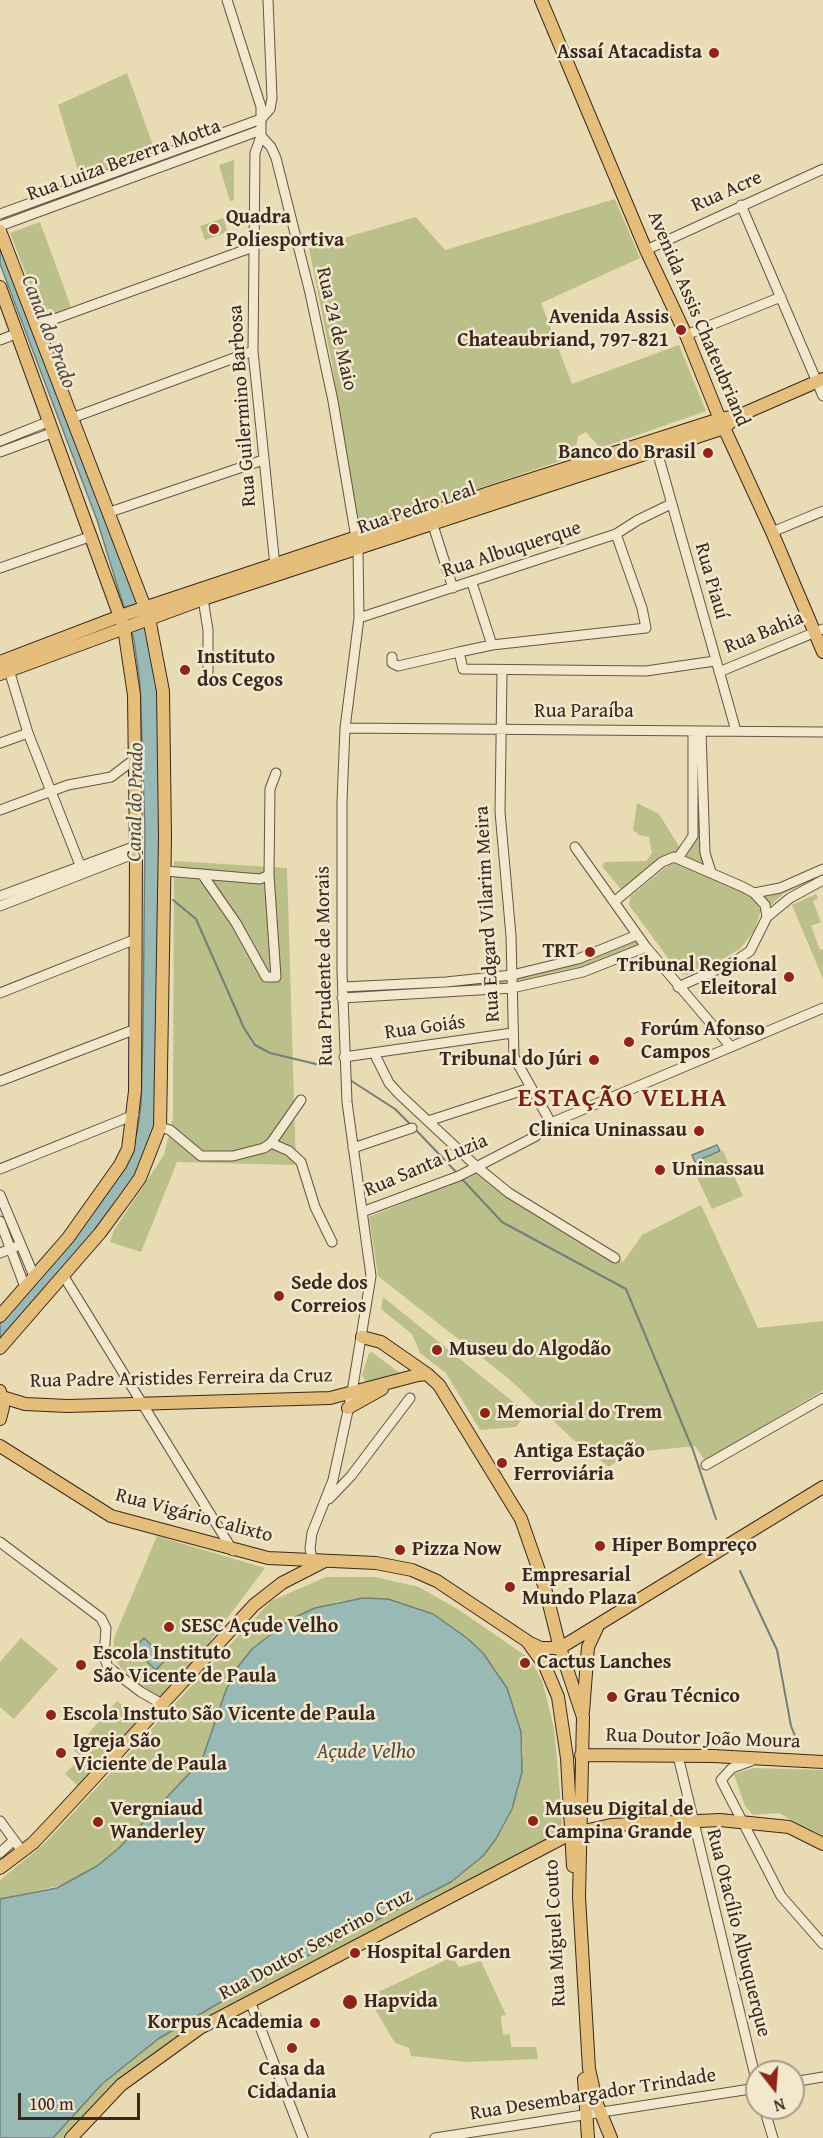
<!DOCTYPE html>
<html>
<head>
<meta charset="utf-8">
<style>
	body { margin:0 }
	#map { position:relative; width:823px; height:2138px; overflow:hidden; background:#e9dbb3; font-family:"Gentium Book Plus",serif }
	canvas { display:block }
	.north { position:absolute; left:745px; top:2060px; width:60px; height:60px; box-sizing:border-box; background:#f1e8ce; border:2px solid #a89b88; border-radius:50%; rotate:163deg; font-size:16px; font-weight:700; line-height:24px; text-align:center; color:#3a281e }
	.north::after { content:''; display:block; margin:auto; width:21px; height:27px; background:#8f2418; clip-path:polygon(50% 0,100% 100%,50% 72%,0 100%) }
	.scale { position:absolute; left:18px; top:2093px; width:122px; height:27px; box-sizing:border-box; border:3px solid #3a281e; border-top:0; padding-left:8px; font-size:18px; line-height:21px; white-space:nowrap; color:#3a281e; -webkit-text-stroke:4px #f1e8ce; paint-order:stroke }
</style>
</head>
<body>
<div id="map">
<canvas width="823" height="2138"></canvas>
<div class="north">N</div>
<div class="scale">100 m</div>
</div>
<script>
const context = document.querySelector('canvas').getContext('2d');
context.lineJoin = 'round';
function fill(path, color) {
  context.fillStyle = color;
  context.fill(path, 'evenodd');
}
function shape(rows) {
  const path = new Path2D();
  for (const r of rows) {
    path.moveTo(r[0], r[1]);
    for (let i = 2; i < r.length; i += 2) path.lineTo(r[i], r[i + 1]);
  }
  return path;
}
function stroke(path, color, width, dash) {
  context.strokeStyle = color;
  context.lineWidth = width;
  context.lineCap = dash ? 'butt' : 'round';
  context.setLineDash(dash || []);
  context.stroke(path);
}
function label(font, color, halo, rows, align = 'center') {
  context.font = font + ' "Gentium Book Plus",serif';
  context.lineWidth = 5;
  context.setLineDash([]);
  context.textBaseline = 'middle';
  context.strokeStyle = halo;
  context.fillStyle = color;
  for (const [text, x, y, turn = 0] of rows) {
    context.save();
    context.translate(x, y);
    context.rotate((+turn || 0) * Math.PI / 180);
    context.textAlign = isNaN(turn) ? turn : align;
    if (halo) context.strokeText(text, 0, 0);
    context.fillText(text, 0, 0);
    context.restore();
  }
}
fill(shape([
	[127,73,155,151,81,180,58,105],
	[258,123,259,129,4,223,1,215],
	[234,160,234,200,230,201,219,165],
	[615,199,640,258,541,303,572,384,679,345,706,411,600,448,586,432,578,436,575,456,357,529,332,364,309,248,416,217,445,250],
	[223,218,228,232,205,240,200,226],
	[40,222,71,307,43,318,10,233],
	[695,733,700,734,705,868,683,856,695,839],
	[637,803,659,814,680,848,677,853,623,892,602,866,605,862,646,861,652,853,649,837,639,835,633,830],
	[174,861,287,868,296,1165,177,1162,141,1252,110,1242,114,1230,164,1155,173,1117],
	[680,861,747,891,761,910,754,931,740,949,705,969,687,975,679,973,629,905,630,897,672,862],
	[823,866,823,876,784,893,769,907,756,892,770,889],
	[816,894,818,898,813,901,821,922,811,926,820,950,823,949,823,979,792,905],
	[636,937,643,946,577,971,513,985,514,977],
	[510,978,509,985,345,996,345,989],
	[723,1151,743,1196,712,1209,691,1165],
	[478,1173,623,1262,642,1235,701,1205,758,1328,823,1321,823,1390,705,1461,695,1446,627,1453,609,1467,576,1442,508,1378,378,1276,369,1217],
	[383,1297,527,1413,516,1427,480,1430,446,1373,420,1353,412,1334,381,1309],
	[372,1352,401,1374,372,1384,366,1382,362,1375,369,1353],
	[157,1536,265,1568,199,1656,160,1700,121,1668,113,1657,114,1638],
	[326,1577,375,1577,419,1587,459,1610,529,1658,542,1680,554,1728,561,1806,562,1826,559,1834,168,2045,67,2138,53,2138,102,2084,158,2039,243,1989,432,1893,496,1839,505,1824,518,1791,523,1752,521,1732,507,1689,496,1670,467,1638,388,1599,339,1601,291,1619,252,1649,237,1668,226,1690,202,1760,119,1848,97,1866,67,1884,0,1899,0,1880,44,1844,271,1601],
	[21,1638,58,1669,14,1719,0,1707,0,1662],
	[117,1701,140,1719,78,1786,65,1774,81,1757,74,1750],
	[754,1768,823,1770,823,1837,779,1813,753,1815,745,1806,734,1774],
	[452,1957,459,1967,481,1961,506,2015,501,2016,503,2035,510,2034,511,2047,536,2047,538,2059,468,2062,411,2056,409,2048,395,2043,368,1997]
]), '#bbbf89');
const water = shape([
	[0,236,152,640,157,678,162,857,156,1130,141,1167,112,1211,0,1342,0,1324,53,1259,126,1159,137,1133,141,1105,143,1032,145,830,140,683,134,640,97,520,0,264,0,236],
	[717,1145,720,1151,695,1162,692,1155,717,1145],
	[363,1598,388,1599,433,1614,467,1638,483,1653,507,1688,521,1732,522,1772,512,1809,496,1839,483,1856,451,1882,243,1989,158,2039,102,2084,53,2138,0,2138,0,1899,57,1888,97,1866,119,1848,202,1760,226,1690,237,1668,252,1649,291,1619,315,1608,363,1598],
	[144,1638,166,1659,156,1670,133,1649,144,1638]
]);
fill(water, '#99bab4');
stroke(water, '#738078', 1.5);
stroke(shape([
	[173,900,196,919,244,1028,255,1045,270,1053,320,1065],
	[350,1080,395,1109,410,1124],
	[414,1128,458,1174],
	[461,1178,502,1222,626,1289,693,1450,716,1519],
	[740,1571,777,1650,791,1726,799,1746]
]), '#738078', 2);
const minor = shape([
	[227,0,261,107,261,136,255,153,253,351,275,566],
	[261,136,271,147,276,158,310,293,333,401,358,550,359,618,345,728,342,802,342,971,347,1102,371,1276,352,1392,333,1480,312,1533,310,1549,313,1561],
	[741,205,823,396],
	[0,214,261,119,270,109,272,98,268,0],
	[0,226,261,130],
	[646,250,823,169],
	[38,325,253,247],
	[686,335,781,297],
	[0,340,18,333],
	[72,418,253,351],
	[0,441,50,421],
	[655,444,736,731],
	[0,452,54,432],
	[110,512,263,460],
	[431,519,453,588],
	[772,532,823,511],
	[616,534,642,608,646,628,492,645,459,652,463,669,646,671,715,661],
	[0,568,92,536],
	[472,583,492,645],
	[203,599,208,630,208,672],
	[359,618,616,534,638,520,671,504],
	[392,657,392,663,398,666,459,652],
	[9,670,28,733,80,865],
	[502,672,500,812,511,936,514,1057,551,1123,823,1008],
	[719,672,823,629],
	[345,728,823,732],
	[701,731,705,853,711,872],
	[0,743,28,733],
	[0,810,68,785,111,777,136,758],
	[575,847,646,947,731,1047],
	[678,858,693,836,693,731],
	[165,871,260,879,269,875],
	[202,874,236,923,266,977,276,977,269,875,270,789,276,773],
	[754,893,780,888,823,869],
	[0,896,136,846],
	[614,902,662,862,674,857,743,887,754,893,765,905,767,917,750,951,734,962,678,987],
	[0,906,136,853],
	[767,917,790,898,823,880],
	[343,987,446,982,512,975,578,959,637,935],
	[0,993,136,939],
	[342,998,512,988,583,972,646,947],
	[374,1053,389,1083,399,1094,477,1167,509,1193,615,1258],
	[344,1057,512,1033],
	[0,1081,136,1029],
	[428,1121,530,1088],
	[160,1127,170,1130,201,1156,233,1156,264,1148,271,1143,301,1100],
	[271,1143,289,1151,301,1162,315,1207,332,1242],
	[353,1148,412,1128],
	[0,1169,134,1115],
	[0,1195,34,1276],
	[362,1212,459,1176,536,1136],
	[0,1221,25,1287],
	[0,1253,15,1247],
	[63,1275,233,1551],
	[706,1465,823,1398],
	[329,1499,351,1476,410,1398],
	[0,1542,101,1618,106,1628,104,1657,108,1667,141,1692,162,1704],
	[678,1756,757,2084],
	[751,1761,732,1768,721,1780,781,1896,823,1944],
	[0,1821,22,1851],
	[0,1853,14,1840],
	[250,2001,303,2138],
	[793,2082,823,2077],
	[764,2108,773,2138],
	[435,2138,757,2088]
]);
const major = shape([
	[541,0,646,250,686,335,719,417,772,532,823,652],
	[0,231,149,618,163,691,165,837,160,1127,140,1178,125,1199,100,1233,0,1348],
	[0,287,124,628,134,695,136,853,135,1091,128,1149,120,1165,68,1238,0,1316],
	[0,662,123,615,498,490,720,419,737,416],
	[0,674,203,599,724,428,738,416,823,379],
	[362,1337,381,1342,427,1374],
	[2,1397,25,1404,68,1406,330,1398,418,1375,427,1374,439,1385,521,1519,545,1588,560,1648,583,1717,579,1897,589,2069,597,2104,611,2138],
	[348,1408,382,1389],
	[0,1419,3,1407,0,1391],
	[0,1446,111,1516,268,1558,376,1563,412,1570,437,1581,527,1641,545,1666,558,1697,567,1758,573,1866],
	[528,1642,541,1648,560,1648,823,1487],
	[583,1712,588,1647,597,1628],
	[581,1755,713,1756,823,1762],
	[0,1868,33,1843,52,1823,254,1605,282,1583,323,1562],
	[584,2079,588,2138],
	[71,2138,121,2085,200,2028,570,1834,611,1825,720,1820,789,1827,823,1844]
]);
stroke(minor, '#665543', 11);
stroke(major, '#3a281e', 14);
stroke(minor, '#f1e8ce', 9);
stroke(major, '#e4be7a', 12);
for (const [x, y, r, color] of [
	[714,53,6,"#8f2418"],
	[214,229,6,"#8f2418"],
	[681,330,6,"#8f2418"],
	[708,453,6,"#8f2418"],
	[185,670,6,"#8f2418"],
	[590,952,6,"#8f2418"],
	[789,977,6,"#8f2418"],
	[629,1042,6,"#8f2418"],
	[594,1060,6,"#8f2418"],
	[699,1131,6,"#8f2418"],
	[660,1170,6,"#8f2418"],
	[279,1296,6,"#8f2418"],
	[437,1350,6,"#8f2418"],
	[485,1413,6,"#8f2418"],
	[502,1463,6,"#8f2418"],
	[600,1546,6,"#8f2418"],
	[400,1550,6,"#8f2418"],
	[510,1587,6,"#8f2418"],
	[169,1627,6,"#8f2418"],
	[525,1663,6,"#8f2418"],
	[81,1665,6,"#8f2418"],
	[612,1697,6,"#8f2418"],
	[51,1715,6,"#8f2418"],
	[61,1753,6,"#8f2418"],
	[533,1821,6,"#8f2418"],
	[98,1822,6,"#8f2418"],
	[355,1953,6,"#8f2418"],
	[350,2002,8,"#8f2418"],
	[315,2023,6,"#8f2418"],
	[292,2048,6,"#8f2418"]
]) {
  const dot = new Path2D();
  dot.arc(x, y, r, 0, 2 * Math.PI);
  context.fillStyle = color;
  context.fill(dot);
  stroke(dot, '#f1e8ce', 2);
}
label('bold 20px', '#3a281e', '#f1e8ce', [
	["Assaí Atacadista",702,53,"right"],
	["Quadra",226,218],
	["Poliesportiva",226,241],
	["Avenida Assis",669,318,"right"],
	["Chateaubriand, 797-821",669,341,"right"],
	["Banco do Brasil",696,453,"right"],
	["Instituto",197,658],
	["dos Cegos",197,681],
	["TRT",578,952,"right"],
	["Tribunal Regional",777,966,"right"],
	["Eleitoral",777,989,"right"],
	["Forúm Afonso",641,1030],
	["Campos",641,1053],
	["Tribunal do Júri",582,1060,"right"],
	["Clinica Uninassau",687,1131,"right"],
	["Uninassau",672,1170],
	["Sede dos",291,1284],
	["Correios",291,1307],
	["Museu do Algodão",449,1350],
	["Memorial do Trem",497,1413],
	["Antiga Estação",514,1452],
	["Ferroviária",514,1475],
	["Hiper Bompreço",612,1546],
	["Pizza Now",412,1550],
	["Empresarial",522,1576],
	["Mundo Plaza",522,1599],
	["SESC Açude Velho",181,1627],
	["Escola Instituto",93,1654],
	["São Vicente de Paula",93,1677],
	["Cactus Lanches",537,1663],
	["Grau Técnico",624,1697],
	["Escola Instuto São Vicente de Paula",63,1715],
	["Igreja São",73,1742],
	["Viciente de Paula",73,1765],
	["Vergniaud",110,1810],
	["Wanderley",110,1833],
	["Museu Digital de",545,1810],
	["Campina Grande",545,1833],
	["Hospital Garden",367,1953],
	["Hapvida",364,2002],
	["Korpus Academia",303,2023,"right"],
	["Casa da",292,2070,"center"],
	["Cidadania",292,2093,"center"]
], 'left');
label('20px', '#3a281e', '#f1e8ce', [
	["Rua Luiza Bezerra Motta",124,161,-20],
	["Rua Acre",727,192,-24],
	["Avenida Assis Chateubriand",698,319,67],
	["Rua 24 de Maio",336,329,77],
	["Rua Guilermino Barbosa",243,406,-94],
	["Rua Pedro Leal",417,509,-19],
	["Rua Albuquerque",512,550,-18],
	["Rua Piauí",711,581,74],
	["Rua Bahia",764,633,-22],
	["Rua Paraíba",584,712],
	["Rua Edgard Vilarim Meira",488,914,-93],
	["Rua Prudente de Morais",325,966,-91],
	["Rua Goiás",425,1028,-8],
	["Rua Santa Luzia",426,1166,-23],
	["Rua Padre Aristides Ferreira da Cruz",181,1379,-1],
	["Rua Vigário Calixto",194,1516,15],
	["Rua Doutor João Moura",703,1739,2],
	["Rua Miguel Couto",556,1933,-93],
	["Rua Otacílio Albuquerque",738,1933,76],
	["Rua Doutor Severino Cruz",316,1945,-28],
	["Rua Desembargador Trindade",593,2095,-9]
]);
label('italic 21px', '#524c44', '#f1e8ce', [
	["Canal do Prado",48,332,69],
	["Canal do Prado",136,802,-89],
	["Açude Velho",366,1753]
]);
context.letterSpacing = '1.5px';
label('bold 26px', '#7a1f14', '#f1e8ce', [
	["ESTAÇÃO VELHA",623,1099]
]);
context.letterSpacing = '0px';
</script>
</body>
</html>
